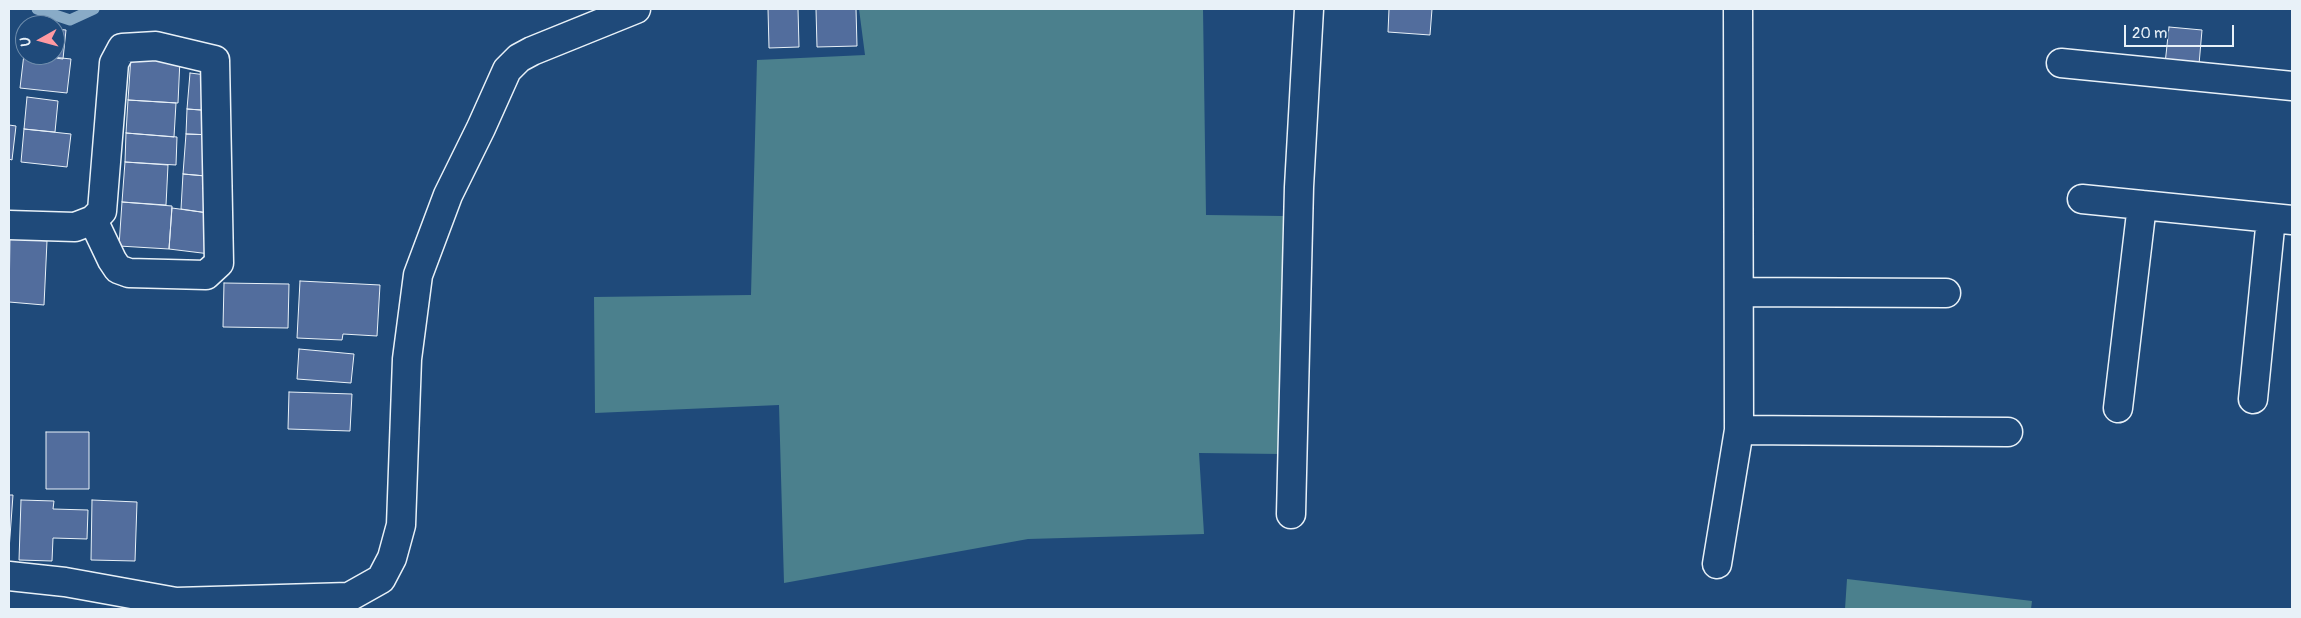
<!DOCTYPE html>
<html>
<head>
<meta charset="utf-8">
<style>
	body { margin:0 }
	#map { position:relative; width:2301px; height:618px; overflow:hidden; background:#1f4a7a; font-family:Pangolin,sans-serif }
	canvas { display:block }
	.frame { position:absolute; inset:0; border:10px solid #e8f1f8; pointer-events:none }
	.north { position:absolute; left:15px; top:15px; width:50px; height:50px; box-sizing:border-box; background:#1f4a7a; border:1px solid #6f8dac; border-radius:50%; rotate:263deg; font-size:14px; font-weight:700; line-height:20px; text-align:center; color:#e8f1f8 }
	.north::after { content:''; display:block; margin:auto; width:18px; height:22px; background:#ff9aa2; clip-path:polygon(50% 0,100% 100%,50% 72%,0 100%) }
	.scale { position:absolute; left:2124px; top:25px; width:110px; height:22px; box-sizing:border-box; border:2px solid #e8f1f8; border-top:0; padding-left:6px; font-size:15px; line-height:18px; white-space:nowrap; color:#e8f1f8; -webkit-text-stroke:4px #1f4a7a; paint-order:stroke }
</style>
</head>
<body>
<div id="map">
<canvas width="2301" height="618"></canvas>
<div class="frame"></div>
<div class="north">U</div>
<div class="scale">20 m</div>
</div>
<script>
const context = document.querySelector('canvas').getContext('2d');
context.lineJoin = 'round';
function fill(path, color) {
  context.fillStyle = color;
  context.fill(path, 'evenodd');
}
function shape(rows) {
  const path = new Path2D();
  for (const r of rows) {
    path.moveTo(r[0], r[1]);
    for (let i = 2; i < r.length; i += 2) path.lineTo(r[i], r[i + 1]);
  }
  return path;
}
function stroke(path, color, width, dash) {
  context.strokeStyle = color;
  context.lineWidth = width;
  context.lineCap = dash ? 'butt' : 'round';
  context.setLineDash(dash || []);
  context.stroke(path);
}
fill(shape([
	[859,9,1203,9,1206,215,1283,216,1281,454,1199,453,1204,534,1028,539,784,583,779,405,595,413,594,297,751,295,757,60,865,55],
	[1847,579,2032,601,2031,609,1845,609]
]), '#4b808d');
stroke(shape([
	[37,9,70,20,94,9]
]), '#89abc7', 11);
const building = shape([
	[768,9,798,9,799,47,769,48,768,9],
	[816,9,856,9,857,46,817,47,816,9],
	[1389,9,1432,9,1430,35,1388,32,1389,9],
	[2169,27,2202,30,2198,76,2164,73,2169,27],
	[55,29,66,30,63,59,32,55,55,55,55,29],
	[24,54,71,59,67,93,20,88,24,54],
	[131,56,180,59,178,103,128,100,131,56],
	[190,73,214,76,215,111,187,109,190,73],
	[27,97,58,101,55,132,24,129,27,97],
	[128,100,176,103,174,137,126,133,128,100],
	[187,109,215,111,214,135,186,134,187,109],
	[9,125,16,126,12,160,9,159,9,125],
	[24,129,71,134,67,167,21,162,24,129],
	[126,133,177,137,176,165,125,162,126,133],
	[186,134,214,135,217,177,183,174,186,134],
	[125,162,168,165,166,205,122,202,125,162],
	[183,174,217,177,215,214,181,209,183,174],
	[122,202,172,206,169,249,119,246,122,202],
	[172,208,215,214,210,254,169,249,172,208],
	[10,238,47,241,44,305,9,302,10,238],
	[300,281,380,285,377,336,343,334,342,340,297,338,300,281],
	[224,283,289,284,288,328,223,327,224,283],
	[299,349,354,354,351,383,297,379,299,349],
	[289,392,352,394,350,431,288,429,289,392],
	[46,432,89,432,89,489,46,489,46,432],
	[9,495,13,495,9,550,9,495],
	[21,500,54,501,53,509,88,510,87,539,53,538,52,561,19,560,21,500],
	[92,500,137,502,135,561,91,560,92,500]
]);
fill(building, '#526d9d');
stroke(building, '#e8f1f8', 1);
const minor = shape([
	[2061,63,2292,86],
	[2082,199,2292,220],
	[9,225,75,227,93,220,102,211,114,63,122,48,156,46,215,60,219,263,206,275,129,273,118,269,112,260,93,220],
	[1739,292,1946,293],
	[2253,399,2271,218],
	[2118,408,2142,205],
	[1739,430,2008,432],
	[1291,514,1299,187,1309,9],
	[1717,564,1739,430,1738,9],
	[9,576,65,582,176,602,349,597,381,579,392,558,401,525,407,359,418,275,448,195,481,128,507,70,519,58,532,51,636,9]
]);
stroke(minor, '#e8f1f8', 31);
stroke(minor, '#1f4a7a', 28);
</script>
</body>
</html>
